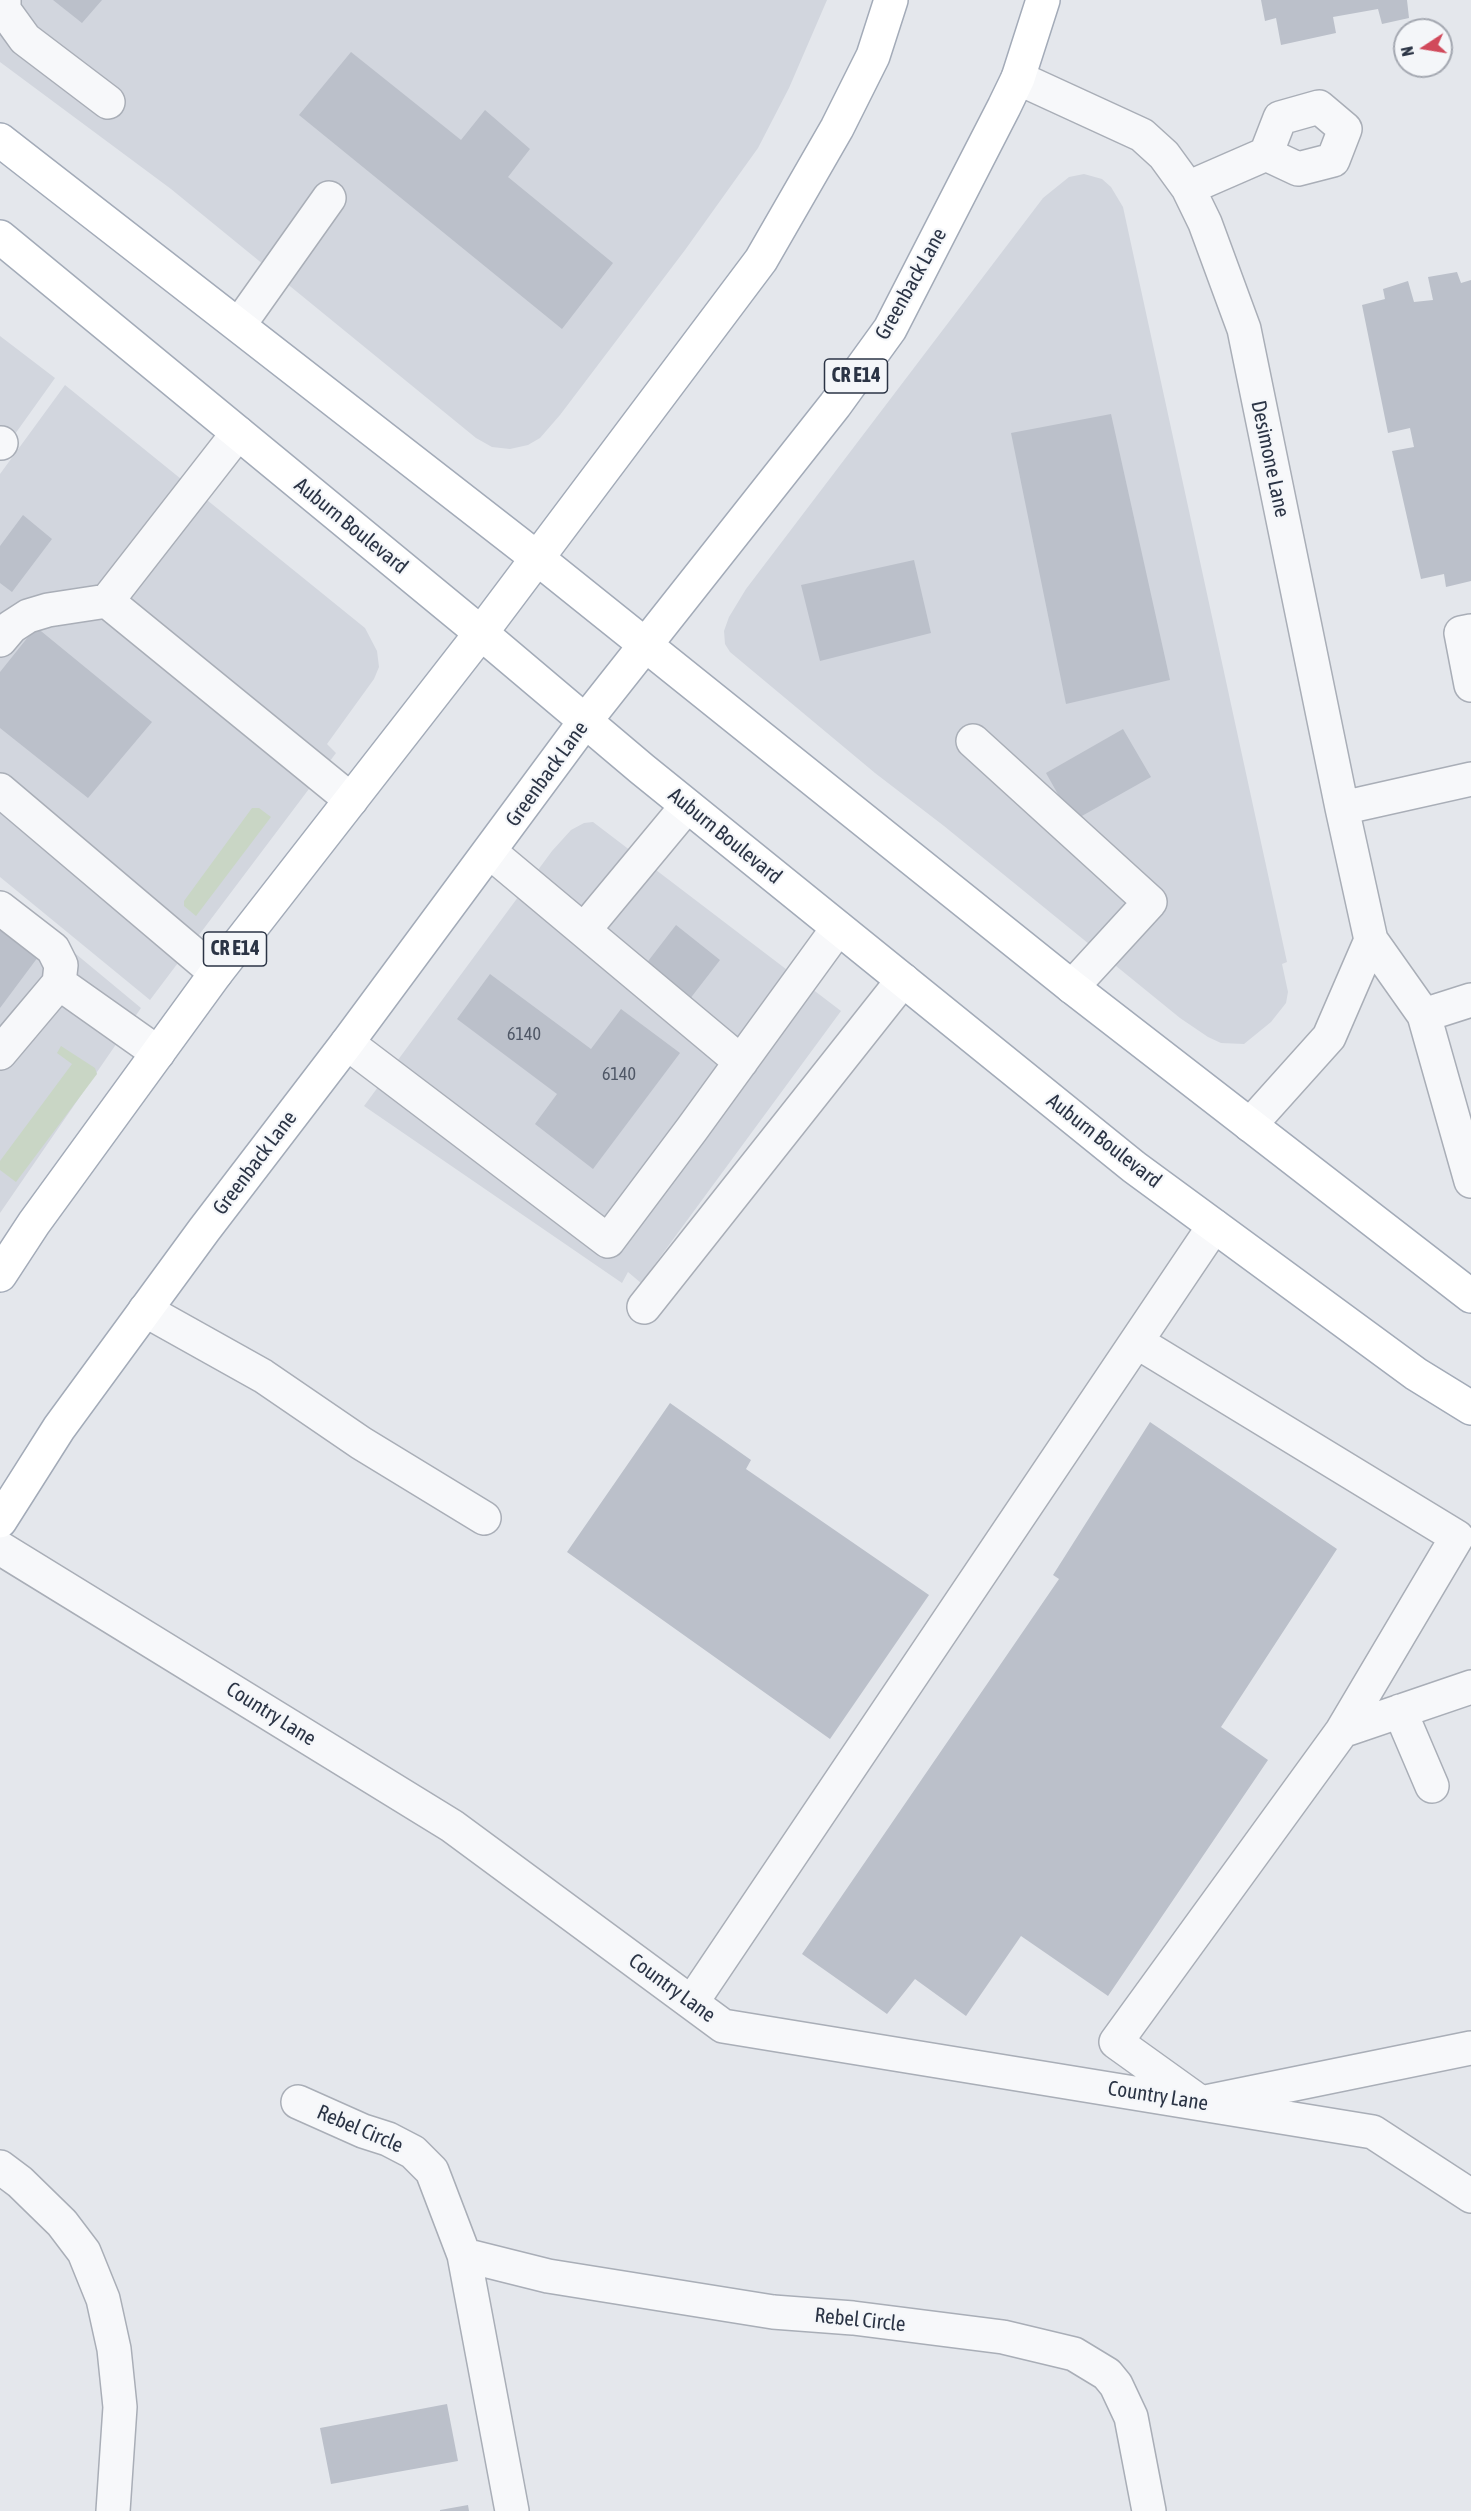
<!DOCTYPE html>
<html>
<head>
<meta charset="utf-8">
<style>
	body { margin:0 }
	#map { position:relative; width:1471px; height:2511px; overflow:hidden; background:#e4e7ec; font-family:"Asap Condensed",sans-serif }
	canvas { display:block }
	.north { position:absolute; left:1393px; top:18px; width:60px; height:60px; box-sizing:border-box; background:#f4f6f9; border:2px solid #a4a8b1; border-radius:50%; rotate:258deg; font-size:16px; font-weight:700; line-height:24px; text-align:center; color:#2b3445 }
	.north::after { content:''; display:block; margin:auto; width:21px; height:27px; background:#d1495b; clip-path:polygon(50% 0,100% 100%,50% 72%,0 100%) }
</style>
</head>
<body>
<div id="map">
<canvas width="1471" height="2511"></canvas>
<div class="north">N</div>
</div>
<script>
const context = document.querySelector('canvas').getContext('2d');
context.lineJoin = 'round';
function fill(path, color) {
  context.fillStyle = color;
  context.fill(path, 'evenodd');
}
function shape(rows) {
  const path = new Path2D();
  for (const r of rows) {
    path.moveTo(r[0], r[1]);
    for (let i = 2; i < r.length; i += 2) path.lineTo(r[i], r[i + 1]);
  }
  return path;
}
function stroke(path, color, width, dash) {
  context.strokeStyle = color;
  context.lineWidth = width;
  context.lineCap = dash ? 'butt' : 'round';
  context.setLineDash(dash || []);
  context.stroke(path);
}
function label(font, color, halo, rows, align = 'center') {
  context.font = font + ' "Asap Condensed",sans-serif';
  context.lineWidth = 4.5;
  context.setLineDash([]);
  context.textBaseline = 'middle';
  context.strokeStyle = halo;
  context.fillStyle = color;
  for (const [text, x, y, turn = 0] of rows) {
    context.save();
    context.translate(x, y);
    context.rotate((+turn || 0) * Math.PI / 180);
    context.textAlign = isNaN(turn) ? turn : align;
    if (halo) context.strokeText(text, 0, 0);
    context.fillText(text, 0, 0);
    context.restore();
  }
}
fill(shape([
	[0,0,827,0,789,88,758,148,685,250,560,415,540,438,528,445,510,449,492,447,476,438,171,189,0,62],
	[1084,174,1102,179,1111,187,1123,207,1287,962,1282,964,1288,992,1286,1003,1271,1022,1244,1044,1221,1043,1208,1037,1180,1018,944,826,875,773,730,652,725,644,724,631,729,617,746,589,1043,198,1069,177],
	[0,336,55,378,0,455],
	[65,385,365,628,377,651,379,667,374,679,327,744,336,753,150,1000,0,877,0,474],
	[593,822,841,1011,641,1283,628,1272,622,1283,364,1106,552,851,571,830,584,823],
	[0,891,141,1008,0,1213]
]), '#d2d6de');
fill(shape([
	[252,808,259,808,271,817,196,916,184,906,184,901],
	[61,1046,95,1068,97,1074,16,1182,0,1170,0,1161,72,1064,57,1053]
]), '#c9d6c5');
fill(shape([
	[53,0,102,0,82,23],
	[1261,0,1407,0,1409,18,1382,24,1378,9,1333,17,1336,33,1281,45,1276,18,1265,21],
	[351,52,461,140,485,110,530,149,508,177,613,263,562,329,299,115],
	[1457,272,1461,283,1471,280,1471,581,1446,587,1444,574,1421,579,1392,451,1414,447,1410,428,1388,433,1362,305,1385,299,1383,289,1408,281,1414,302,1433,300,1428,277],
	[1111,414,1170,680,1066,704,1011,433],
	[23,515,52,539,12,592,0,583,0,546],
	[914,560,931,633,820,661,801,585],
	[36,627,152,722,88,798,0,728,0,672],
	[1123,729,1151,777,1073,821,1046,773],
	[676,925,720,960,686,1004,642,969],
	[0,929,38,957,0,1008],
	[490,974,591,1049,621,1009,680,1053,593,1169,535,1124,557,1094,457,1019],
	[670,1403,751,1460,746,1469,929,1595,830,1739,567,1552],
	[1150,1422,1337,1549,1221,1727,1268,1760,1108,1996,1021,1936,966,2016,915,1979,887,2014,802,1954,1059,1579,1053,1575],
	[447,2404,458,2461,331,2484,320,2428],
	[468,2505,469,2511,440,2511,440,2510]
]), '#bbc0ca');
const minor = shape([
	[4,0,4,10,25,39,108,102],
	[1018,78,1142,135,1164,155,1188,188,1205,223,1244,329,1342,808,1371,940,1424,1015,1471,1181],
	[1188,188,1266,154,1280,118,1319,107,1345,129,1333,160,1298,169,1266,154],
	[239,325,329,198],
	[238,433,107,601,351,800],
	[0,443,1,443],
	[1471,631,1461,633,1471,685],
	[0,640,11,627,28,616,48,610,107,601],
	[973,741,1150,902,1072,987],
	[0,790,216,973],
	[1342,808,1471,779],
	[490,852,741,1062],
	[0,908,53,949,61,965,59,983,0,1053],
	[584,930,687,806],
	[59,983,158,1053],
	[1424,1015,1471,1000],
	[347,1043,608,1241,692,1129,838,928],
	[1250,1125,1329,1037,1371,940],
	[644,1307,903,980],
	[145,1310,263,1376,361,1443,484,1518],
	[1137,1342,1457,1537,1342,1731],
	[0,1548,452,1826,723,2026,1373,2132,1471,2196],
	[1471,1687,1342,1731,1116,2042,1201,2103,1471,2048],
	[1400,1711,1432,1786],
	[692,2002,1214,1226],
	[298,2102,363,2131,388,2139,413,2152,432,2171,464,2255,512,2511],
	[0,2167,20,2182,62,2223,84,2252,103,2299,114,2349,120,2407,113,2511],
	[464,2255,548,2276,773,2312,853,2318,1003,2337,1074,2354,1107,2374,1116,2385,1131,2417,1149,2511]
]);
const major = shape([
	[0,140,537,558,1072,987,1471,1296],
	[0,237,481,633,642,769,1134,1167,1416,1374,1471,1408],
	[0,1275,34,1223,216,973,481,633,761,260,837,128,873,56,891,0],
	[0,1521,59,1428,204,1230,347,1043,586,720,835,405,890,329,1004,107,1018,78,1043,0]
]);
stroke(minor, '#a9aeb7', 36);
stroke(major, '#a3abb8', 36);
stroke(minor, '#f7f8fa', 33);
stroke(major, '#fff', 33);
label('18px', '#4f5766', null, [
	["6140",524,1034],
	["6140",619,1074]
]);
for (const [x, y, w] of [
	[856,376,63],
	[235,949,63]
]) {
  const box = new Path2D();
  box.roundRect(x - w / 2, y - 17, w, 34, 4.5);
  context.fillStyle = '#f4f6f9';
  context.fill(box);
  stroke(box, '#2b3445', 1.5);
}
label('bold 20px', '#2b3445', null, [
	["CR E14",856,376],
	["CR E14",235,949]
]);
label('21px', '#2b3445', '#f4f6f9', [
	["Greenback Lane",911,284,-61],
	["Desimone Lane",1270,459,78],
	["Auburn Boulevard",351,526,39],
	["Greenback Lane",547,774,-54],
	["Auburn Boulevard",725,836,39],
	["Auburn Boulevard",1104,1141,38],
	["Greenback Lane",255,1163,-53],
	["Country Lane",271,1714,32],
	["Country Lane",672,1988,36],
	["Country Lane",1158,2096,9],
	["Rebel Circle",360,2129,23],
	["Rebel Circle",860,2320,6]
]);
</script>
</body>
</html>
